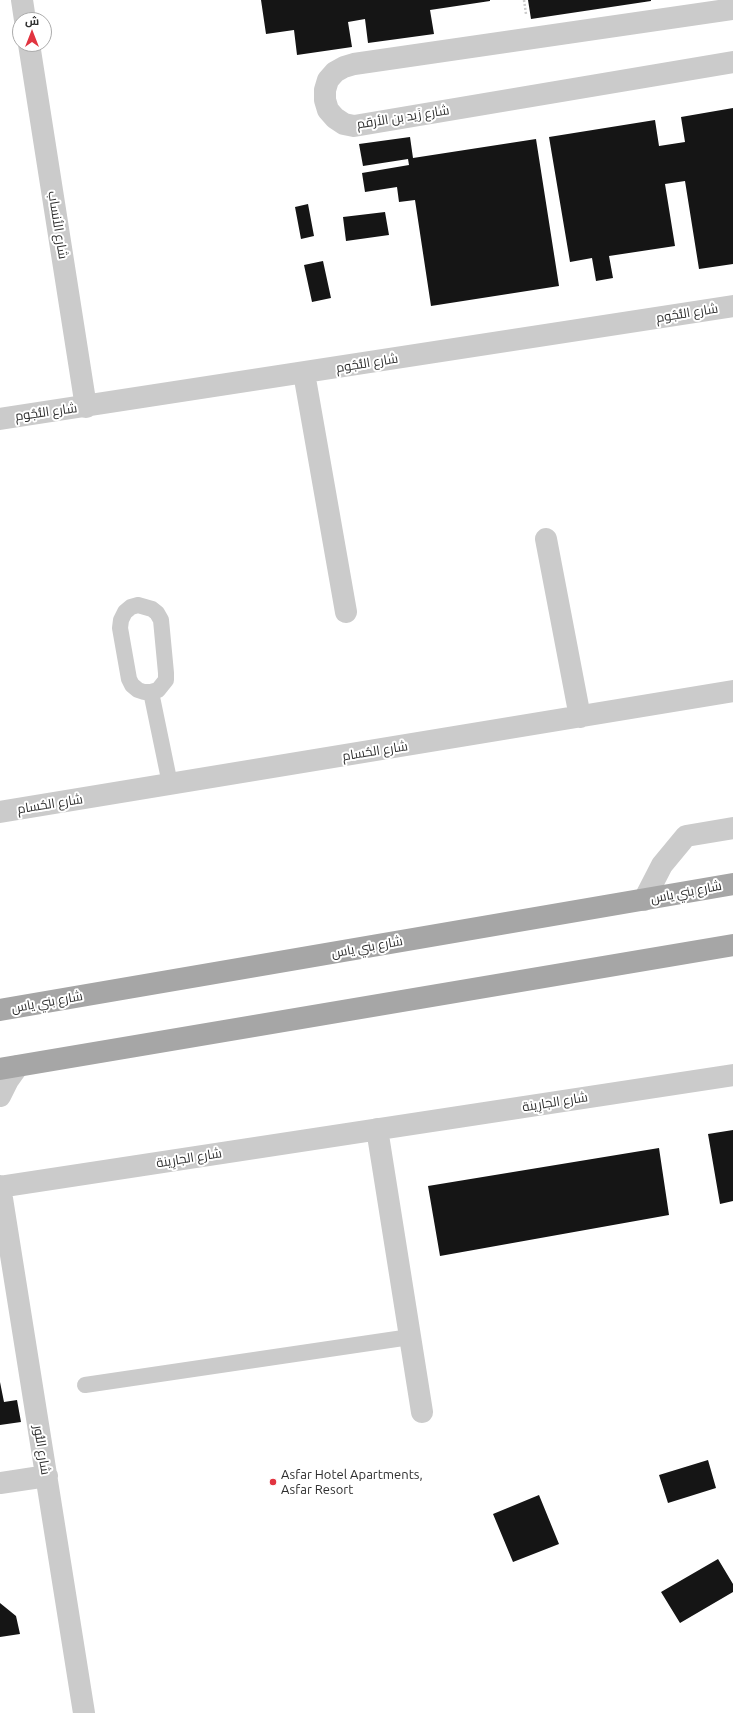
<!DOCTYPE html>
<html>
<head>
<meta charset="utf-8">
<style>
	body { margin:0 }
	#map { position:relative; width:733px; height:1713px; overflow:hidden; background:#fff; font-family:Ubuntu,Cairo,sans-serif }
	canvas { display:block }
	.north { position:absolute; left:12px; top:12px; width:40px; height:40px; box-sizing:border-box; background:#fff; border:1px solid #ababab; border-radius:50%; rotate:0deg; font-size:11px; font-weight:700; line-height:16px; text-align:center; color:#2e2e2e }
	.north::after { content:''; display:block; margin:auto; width:14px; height:18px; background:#e13440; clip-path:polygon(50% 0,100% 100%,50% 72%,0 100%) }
</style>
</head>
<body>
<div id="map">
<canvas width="733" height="1713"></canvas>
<div class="north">ش</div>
</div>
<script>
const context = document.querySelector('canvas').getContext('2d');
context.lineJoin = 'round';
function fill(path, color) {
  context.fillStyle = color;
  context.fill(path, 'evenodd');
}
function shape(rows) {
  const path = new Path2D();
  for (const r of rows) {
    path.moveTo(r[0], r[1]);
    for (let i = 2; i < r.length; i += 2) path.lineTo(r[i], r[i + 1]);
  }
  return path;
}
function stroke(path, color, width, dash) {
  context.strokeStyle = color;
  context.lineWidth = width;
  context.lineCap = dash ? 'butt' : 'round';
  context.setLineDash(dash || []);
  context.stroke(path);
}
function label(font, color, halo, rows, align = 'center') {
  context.font = font + ' Ubuntu,Cairo,sans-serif';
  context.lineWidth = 4;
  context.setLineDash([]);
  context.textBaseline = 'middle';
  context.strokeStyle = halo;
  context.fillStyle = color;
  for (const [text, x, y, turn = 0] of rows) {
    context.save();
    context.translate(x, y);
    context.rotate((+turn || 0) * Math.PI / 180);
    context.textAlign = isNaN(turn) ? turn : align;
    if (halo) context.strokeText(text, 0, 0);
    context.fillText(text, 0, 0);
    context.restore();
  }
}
fill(shape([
	[261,0,490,0,490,1,430,10,434,34,368,43,365,19,348,22,352,47,297,55,294,30,266,34],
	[528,0,651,0,651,1,531,19],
	[733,108,733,264,699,269,685,181,665,184,675,246,609,256,613,278,596,281,592,258,570,262,549,137,655,120,659,146,685,142,681,117],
	[410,137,413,158,536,139,559,286,431,306,415,200,399,202,397,187,365,192,362,173,409,165,408,159,363,166,359,144],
	[308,204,314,236,301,239,295,207],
	[385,212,389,235,346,241,343,217],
	[323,261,331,298,312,302,304,265],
	[733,1130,733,1201,720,1204,708,1134],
	[659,1148,669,1215,440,1256,428,1186],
	[0,1382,4,1402,17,1400,21,1422,0,1425],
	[708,1460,716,1488,668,1503,659,1475],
	[539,1495,559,1544,513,1562,493,1514],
	[718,1559,733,1584,733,1592,680,1623,661,1592],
	[0,1603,16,1616,20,1634,0,1637]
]), '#151515');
stroke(shape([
	[524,0,526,14]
]), '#cbcbcb', 2.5, [2, 2]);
stroke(shape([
	[138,605,152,609,157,613,161,620,166,673,166,680,158,690,151,692,144,692,138,690,132,685,129,679,120,628,121,620,125,612,131,607,138,605],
	[151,692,170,784],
	[85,1385,410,1337]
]), '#cbcbcb', 16);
stroke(shape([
	[22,0,25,20],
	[733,9,354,64,344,67,335,72,328,80,325,90,325,100,328,110,335,118,344,124,354,126,733,62],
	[29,44,86,407],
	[304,373,346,612],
	[0,419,733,306],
	[546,539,580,717],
	[0,812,733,691],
	[644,900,662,865,686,836,733,828],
	[0,1096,8,1080,18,1066],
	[377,1129,422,1412],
	[0,1186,84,1713],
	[0,1187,733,1075],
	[0,1483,47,1476]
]), '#cbcbcb', 22);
stroke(shape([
	[0,1010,733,884],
	[0,1069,733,945]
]), '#a6a6a6', 22);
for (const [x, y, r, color] of [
	[273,1482,4,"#e13440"]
]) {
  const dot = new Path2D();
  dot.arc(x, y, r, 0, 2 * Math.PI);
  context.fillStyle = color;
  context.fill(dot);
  stroke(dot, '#fff', 1.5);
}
label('13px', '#2e2e2e', '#fff', [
	["شارع زَيد بن الأرقم",403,117,-9],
	["شارع الأنساب",58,225,81],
	["شارع النُّجُوم",687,313,-9],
	["شارع النُّجُوم",367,363,-9],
	["شارع النُّجُوم",46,412,-8],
	["شارع الحُسام",375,751,-9],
	["شارع الحُسام",50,804,-9],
	["شارع بني ياس",686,892,-11],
	["شارع بني ياس",367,947,-10],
	["شارع بني ياس",47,1002,-10],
	["شارع الجارِينة",555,1102,-9],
	["شارع الجارِينة",189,1158,-9],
	["شارع النُّور",42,1450,81]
]);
label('13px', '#2e2e2e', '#fff', [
	["Asfar Hotel Apartments,",281,1475],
	["Asfar Resort",281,1490]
], 'left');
</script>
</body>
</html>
